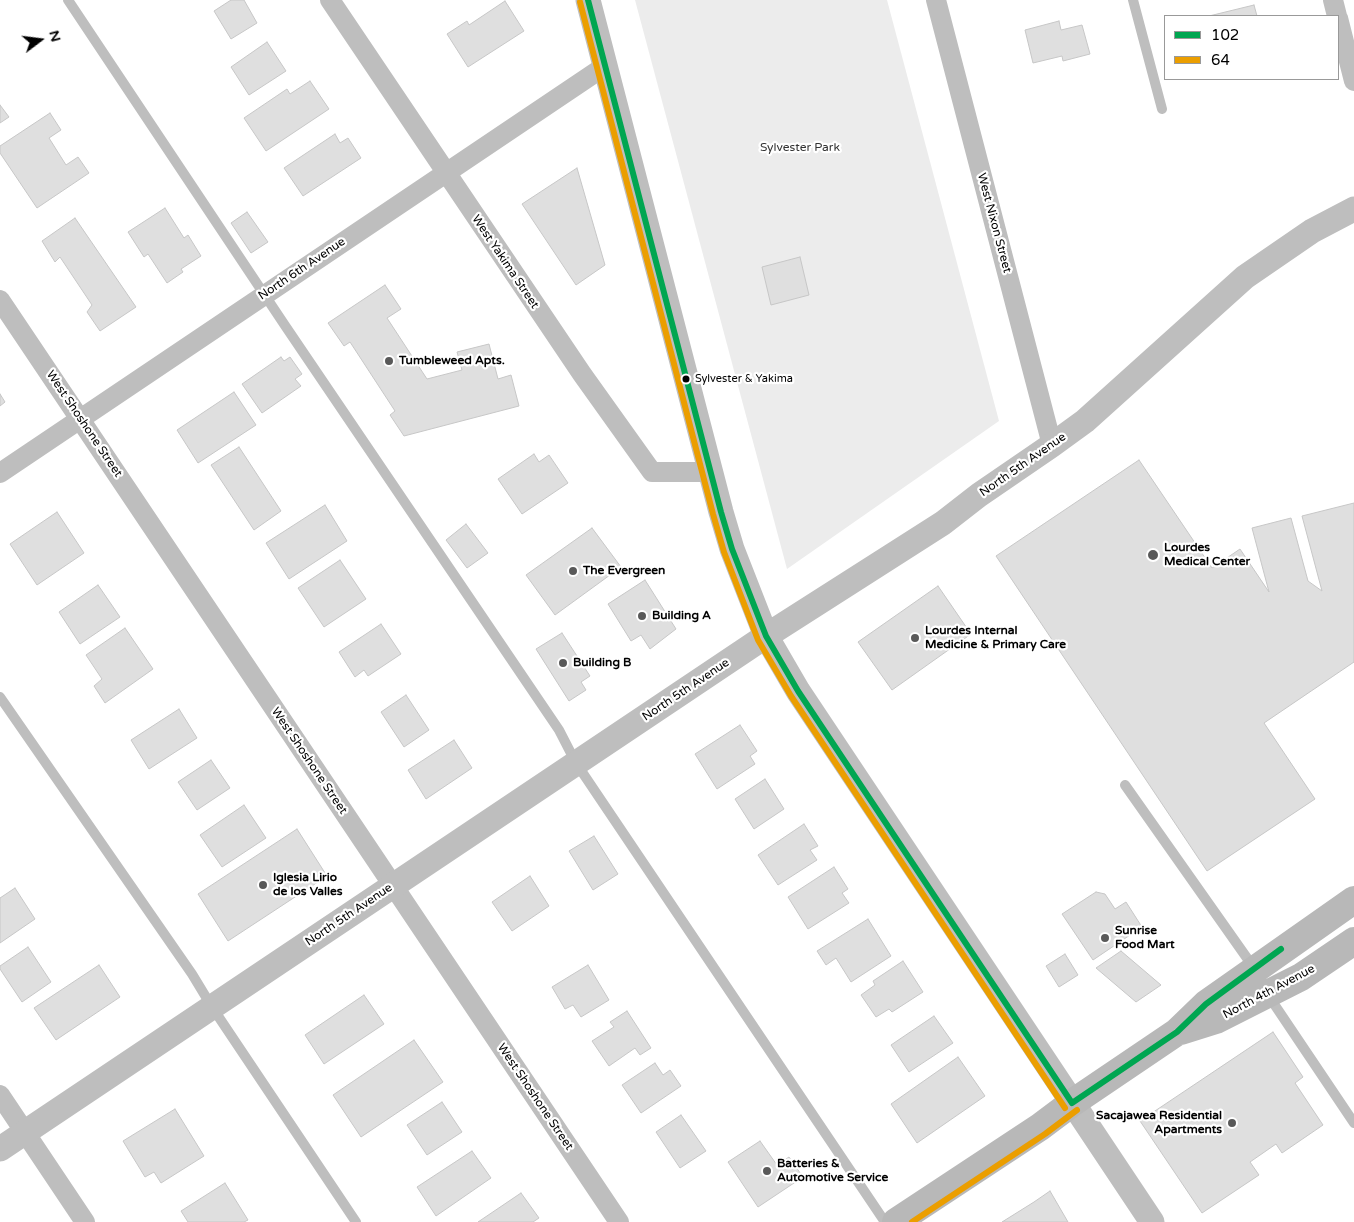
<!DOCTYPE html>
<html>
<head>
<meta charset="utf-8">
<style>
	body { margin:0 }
	#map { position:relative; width:1354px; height:1222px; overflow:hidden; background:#fff; font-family:"Varela Round",sans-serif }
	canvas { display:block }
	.legend { position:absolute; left:1164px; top:15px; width:175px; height:65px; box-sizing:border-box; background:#fff; border:1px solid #999; margin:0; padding:6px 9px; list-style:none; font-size:15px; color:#000 }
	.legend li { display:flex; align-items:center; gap:10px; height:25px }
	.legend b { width:25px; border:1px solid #999 }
	.north { position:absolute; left:15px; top:15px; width:50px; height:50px; -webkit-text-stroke:4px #fff; paint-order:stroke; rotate:75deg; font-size:14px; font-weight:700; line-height:20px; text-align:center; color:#000 }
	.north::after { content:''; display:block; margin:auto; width:18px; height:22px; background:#000; clip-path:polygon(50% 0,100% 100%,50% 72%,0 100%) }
</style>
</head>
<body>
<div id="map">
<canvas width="1354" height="1222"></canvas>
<ul class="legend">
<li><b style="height:6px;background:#00a651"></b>102</li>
<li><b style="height:6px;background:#eb9e00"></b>64</li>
</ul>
<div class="north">N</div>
</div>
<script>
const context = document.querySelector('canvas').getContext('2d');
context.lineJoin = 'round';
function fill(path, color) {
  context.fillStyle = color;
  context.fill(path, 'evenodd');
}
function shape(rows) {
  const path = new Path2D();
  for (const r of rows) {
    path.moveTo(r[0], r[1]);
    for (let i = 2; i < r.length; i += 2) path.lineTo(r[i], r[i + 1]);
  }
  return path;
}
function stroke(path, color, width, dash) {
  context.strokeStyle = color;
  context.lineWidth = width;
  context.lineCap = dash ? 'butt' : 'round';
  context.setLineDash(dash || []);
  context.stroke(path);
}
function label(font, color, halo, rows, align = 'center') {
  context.font = font + ' "Varela Round",sans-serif';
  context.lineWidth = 4.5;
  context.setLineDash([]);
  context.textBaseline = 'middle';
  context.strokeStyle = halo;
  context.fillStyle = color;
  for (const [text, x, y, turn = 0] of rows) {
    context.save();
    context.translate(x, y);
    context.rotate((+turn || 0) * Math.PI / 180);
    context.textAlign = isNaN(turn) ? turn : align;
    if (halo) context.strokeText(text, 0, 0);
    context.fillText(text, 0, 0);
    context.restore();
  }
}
fill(shape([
	[635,0,887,0,999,421,787,569]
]), '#ececec');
const building = shape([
	[231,0,244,0,257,23,231,39,214,11,231,0],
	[505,1,524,31,468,67,447,34,467,21,469,25,505,1],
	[1254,5,1257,16,1209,16,1254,5],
	[1059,21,1061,30,1082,25,1090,54,1063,61,1062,56,1033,63,1025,30,1059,21],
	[267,42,286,71,249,95,231,67,267,42],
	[310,81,329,109,266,151,244,118,287,89,290,94,310,81],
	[0,105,9,117,0,123,0,105],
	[50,113,61,130,49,138,66,165,78,157,89,173,37,208,0,153,0,146,50,113],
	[335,134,340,143,348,138,361,158,303,196,284,168,335,134],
	[577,168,605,265,576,285,522,204,577,168],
	[165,208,184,238,188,235,201,256,181,269,183,272,167,283,148,254,144,257,128,232,165,208],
	[247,212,268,242,251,253,231,223,247,212],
	[75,218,136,307,100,331,87,312,92,305,60,257,55,262,42,241,75,218],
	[800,257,809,295,771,305,762,267,800,257],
	[385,285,401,309,387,318,427,379,462,370,457,352,489,344,498,379,511,375,519,406,404,436,390,415,395,411,350,342,344,346,328,323,385,285],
	[281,357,284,361,290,357,302,374,295,379,301,386,262,413,242,384,281,357],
	[234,392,256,425,198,463,177,430,234,392],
	[0,394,5,402,0,406,0,394],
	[239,447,281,511,254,530,211,465,239,447],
	[534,454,539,462,549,455,568,483,522,514,498,479,534,454],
	[1139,460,1212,568,1240,549,1269,592,1252,528,1291,518,1308,581,1322,591,1302,516,1354,503,1354,662,1264,723,1315,799,1207,871,996,556,1139,460],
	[325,505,347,541,289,579,266,543,325,505],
	[57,512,84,553,37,585,10,544,57,512],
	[466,524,488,553,467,568,446,540,466,524],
	[592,528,621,567,555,615,526,575,592,528],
	[340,560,366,599,324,627,298,588,340,560],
	[645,580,676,629,650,649,641,635,631,641,608,604,645,580],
	[98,585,120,617,80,644,59,612,98,585],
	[938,586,971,634,892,690,858,642,938,586],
	[381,624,401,654,368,676,364,670,355,677,339,652,381,624],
	[125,628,153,669,105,703,94,686,102,679,86,655,125,628],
	[562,633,590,676,581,682,586,690,569,701,536,649,562,633],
	[406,695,429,730,404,747,381,712,406,695],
	[179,709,197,738,149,769,131,740,179,709],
	[740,725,757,751,750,756,755,764,717,789,695,754,740,725],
	[454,740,472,768,426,799,408,770,454,740],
	[211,760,230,788,197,810,178,782,211,760],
	[765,779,784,809,754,829,735,799,765,779],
	[244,805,266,838,222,867,200,835,244,805],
	[804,824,818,846,810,850,817,860,778,885,758,855,804,824],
	[297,829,327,876,228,941,198,894,297,829],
	[594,836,618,874,593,890,569,851,594,836],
	[834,867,848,889,842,893,849,903,808,929,788,897,834,867],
	[530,876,549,906,512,931,492,902,530,876],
	[15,888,35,919,0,943,0,898,15,888],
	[1096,892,1105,894,1115,909,1126,902,1142,927,1093,960,1062,914,1096,892],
	[868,919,891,956,851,982,836,958,826,965,817,951,868,919],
	[28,947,51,982,22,1002,0,969,0,966,28,947],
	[1121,951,1161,985,1136,1002,1096,968,1121,951],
	[1065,954,1078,975,1059,987,1046,966,1065,954],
	[903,961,923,992,892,1012,889,1009,876,1017,861,995,875,985,873,981,903,961],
	[99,965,120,997,56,1040,34,1008,99,965],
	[588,965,609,1000,581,1017,573,1005,565,1009,552,987,588,965],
	[364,995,384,1024,324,1064,305,1035,364,995],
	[627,1011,651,1048,640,1055,635,1048,609,1066,592,1041,614,1027,610,1022,627,1011],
	[934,1016,953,1043,909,1072,891,1045,934,1016],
	[1273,1032,1303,1077,1295,1083,1323,1125,1282,1153,1276,1144,1250,1162,1259,1175,1202,1213,1140,1121,1273,1032],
	[414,1040,443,1082,361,1137,333,1095,414,1040],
	[958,1057,985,1096,917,1143,891,1104,958,1057],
	[655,1063,663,1075,670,1070,681,1086,641,1113,622,1085,655,1063],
	[442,1102,462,1132,427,1155,407,1125,442,1102],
	[175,1109,204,1156,161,1183,154,1172,145,1177,123,1141,175,1109],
	[681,1115,706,1151,680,1168,656,1132,681,1115],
	[760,1141,777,1165,789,1157,803,1177,758,1207,728,1162,760,1141],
	[472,1151,491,1178,436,1216,417,1187,472,1151],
	[225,1183,248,1220,244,1222,188,1222,181,1211,225,1183],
	[1050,1191,1068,1222,1002,1222,1034,1202,1050,1191],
	[521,1193,539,1218,533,1222,478,1222,521,1193]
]);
fill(building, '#dfdfdf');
stroke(building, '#c7c7c7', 1);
stroke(shape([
	[68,0,286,327,559,730,576,763,885,1222],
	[1133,0,1162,109],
	[0,697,192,974,212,1007,356,1222],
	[1125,785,1254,968],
	[1268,995,1354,1123]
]), '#bebebe', 10);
stroke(shape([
	[330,0,582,374,652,472,710,472],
	[936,0,1052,445],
	[1333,0,1337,16],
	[1338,18,1354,81],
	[0,300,619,1222],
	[0,473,605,66],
	[0,1095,85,1222]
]), '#bebebe', 20);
stroke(shape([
	[588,0,721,512,732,549,766,636,798,691,1152,1222],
	[0,1149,766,636,943,523,979,495,1052,445,1085,421,1245,277,1312,231,1354,209]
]), '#bebebe', 25);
stroke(shape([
	[1181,1031,1216,1020,1301,977,1354,941],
	[896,1222,1040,1127,1072,1103,1177,1032,1206,1004,1354,900]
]), '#b8b8b8', 28);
stroke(shape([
	[588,0,721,512,732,549,766,636,798,691,1072,1103],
	[1072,1103,1177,1032,1206,1004,1281,949]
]), '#00a651', 6);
stroke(shape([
	[580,2,713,514,724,552,758,640,791,696,1065,1108],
	[912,1222,1045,1134,1077,1110]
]), '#eb9e00', 6);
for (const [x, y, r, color] of [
	[389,361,5,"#595959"],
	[686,379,4.5,"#000"],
	[1153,555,6,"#595959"],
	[573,571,5,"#595959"],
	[642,616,5,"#595959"],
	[915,638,5,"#595959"],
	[563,663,5,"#595959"],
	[263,885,5,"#595959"],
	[1105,938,5,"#595959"],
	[1232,1123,5,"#595959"],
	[767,1171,5,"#595959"]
]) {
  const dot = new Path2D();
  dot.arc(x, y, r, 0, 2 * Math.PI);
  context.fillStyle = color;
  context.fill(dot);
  stroke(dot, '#fff', 2);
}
label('11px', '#000', '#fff', [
	["Sylvester & Yakima",695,379]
], 'left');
label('12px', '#333', '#fff', [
	["Sylvester Park",800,148]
]);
label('12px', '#000', '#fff', [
	["West Nixon Street",994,223,75],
	["West Yakima Street",505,262,56],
	["North 6th Avenue",302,269,-34],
	["West Shoshone Street",84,424,56],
	["North 5th Avenue",1023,465,-35],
	["North 5th Avenue",686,690,-34],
	["West Shoshone Street",309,761,56],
	["North 5th Avenue",349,915,-34],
	["North 4th Avenue",1269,992,-28],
	["West Shoshone Street",535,1097,56]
]);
label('bold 12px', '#000', '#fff', [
	["Tumbleweed Apts.",399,361],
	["Lourdes",1164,548],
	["Medical Center",1164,562],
	["The Evergreen",583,571],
	["Building A",652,616],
	["Lourdes Internal",925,631],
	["Medicine & Primary Care",925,645],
	["Building B",573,663],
	["Iglesia Lirio",273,878],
	["de los Valles",273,892],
	["Sunrise",1115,931],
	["Food Mart",1115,945],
	["Sacajawea Residential",1222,1116,"right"],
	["Apartments",1222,1130,"right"],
	["Batteries &",777,1164],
	["Automotive Service",777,1178]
], 'left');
</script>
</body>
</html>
